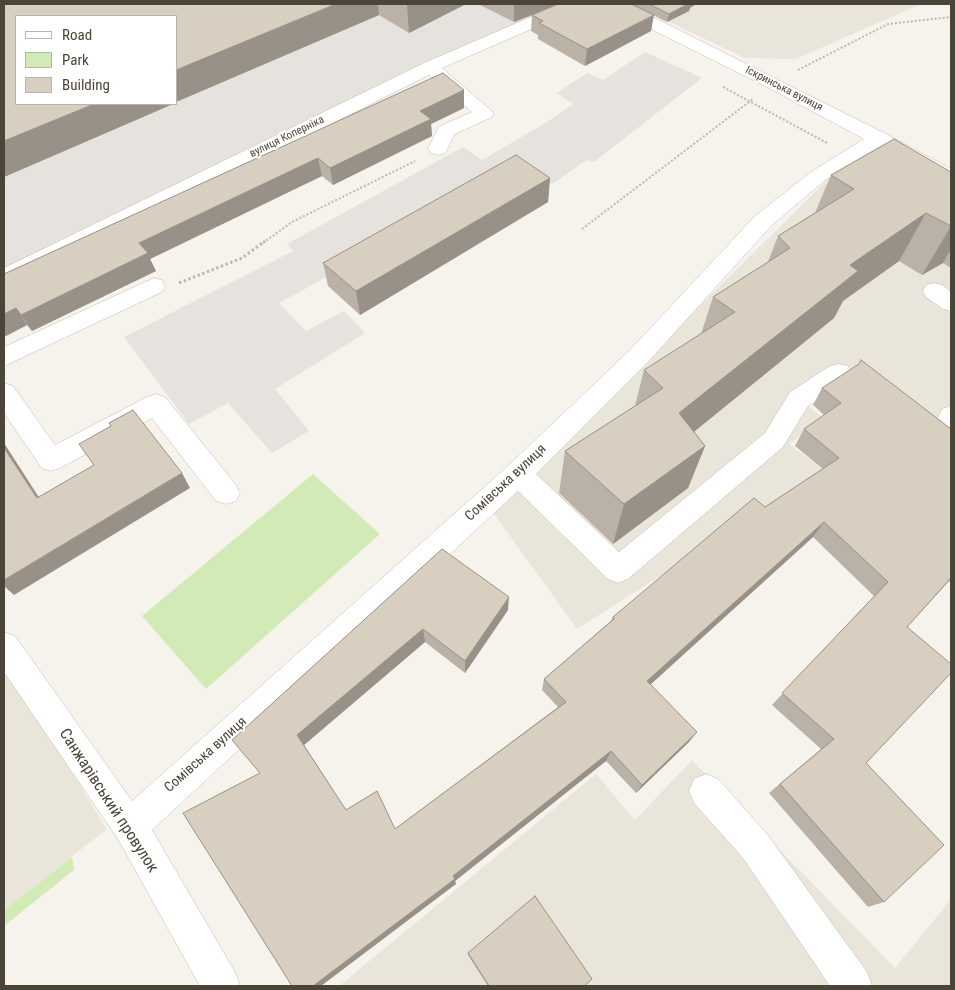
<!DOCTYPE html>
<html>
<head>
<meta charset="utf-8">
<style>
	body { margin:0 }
	#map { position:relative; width:955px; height:990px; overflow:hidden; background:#f6f3ec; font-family:"Roboto Condensed",sans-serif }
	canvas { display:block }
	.frame { position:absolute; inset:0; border:5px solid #4b4439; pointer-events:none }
	.legend { position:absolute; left:15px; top:15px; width:162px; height:90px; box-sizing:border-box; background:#fff; border:1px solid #b7b4b0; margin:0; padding:6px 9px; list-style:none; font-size:15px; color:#4b4439 }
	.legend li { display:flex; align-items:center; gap:10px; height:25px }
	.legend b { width:25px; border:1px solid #b7b4b0 }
</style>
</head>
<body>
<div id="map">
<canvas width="955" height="990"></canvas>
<div class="frame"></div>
<ul class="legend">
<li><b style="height:6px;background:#fff"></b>Road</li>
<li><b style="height:14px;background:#d2eab5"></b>Park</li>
<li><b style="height:14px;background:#d8cfc1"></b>Building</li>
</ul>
</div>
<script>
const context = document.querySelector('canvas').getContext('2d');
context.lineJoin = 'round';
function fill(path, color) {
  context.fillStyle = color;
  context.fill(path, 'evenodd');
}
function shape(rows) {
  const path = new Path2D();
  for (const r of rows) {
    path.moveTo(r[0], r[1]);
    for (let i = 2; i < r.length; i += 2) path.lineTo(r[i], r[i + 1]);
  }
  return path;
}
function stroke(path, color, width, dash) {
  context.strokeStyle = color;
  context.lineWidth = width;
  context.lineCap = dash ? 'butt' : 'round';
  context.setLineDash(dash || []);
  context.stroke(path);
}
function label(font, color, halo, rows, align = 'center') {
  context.font = font + ' "Roboto Condensed",sans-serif';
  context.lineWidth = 4;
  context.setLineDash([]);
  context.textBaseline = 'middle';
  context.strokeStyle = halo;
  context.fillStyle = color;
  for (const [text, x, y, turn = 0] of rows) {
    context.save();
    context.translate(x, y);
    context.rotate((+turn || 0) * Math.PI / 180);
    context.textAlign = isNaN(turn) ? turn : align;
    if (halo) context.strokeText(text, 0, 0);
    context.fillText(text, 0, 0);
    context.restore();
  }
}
fill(shape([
	[631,4,921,4,796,59,745,58],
	[879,144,951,183,951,454,845,368,803,401,824,419,789,444,825,471,577,629,492,511,828,179],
	[4,664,107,829,4,910],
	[692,760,895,968,951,899,951,986,339,986,596,774,635,820]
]), '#eae5da');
fill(shape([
	[4,4,574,4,4,277],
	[16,16,176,16,176,104,16,104],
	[645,52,702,78,594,162,587,160,552,184,518,165,391,242,279,303,306,331,344,311,365,333,275,389,309,431,272,453,228,403,189,424,124,337,293,251,287,244,463,147,482,160,547,122,573,104,557,93,587,73,603,80]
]), '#e6e2dd');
fill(shape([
	[313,474,380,534,206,689,142,616],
	[72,857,74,870,4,926,4,910]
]), '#d2eab5');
const minor = shape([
	[561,4,582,4,580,8,442,68,494,113,492,117,455,134,445,153,438,155,431,153,428,149,437,130,440,126,472,112,429,75,12,283,4,285,4,268,424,63,561,4],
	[607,4,627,4,886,134,951,169,951,183,944,181,879,147,825,180,771,226,648,362,536,474,619,552,765,433,790,392,830,366,839,364,848,366,851,373,848,380,808,406,783,447,628,579,618,583,608,579,518,491,152,830,235,972,240,986,200,986,118,839,4,672,4,632,15,636,132,801,508,466,630,350,755,216,811,172,864,139,767,87,609,8,607,4],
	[154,278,162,280,165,286,162,292,4,366,4,347,154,278],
	[934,283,942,285,951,292,951,311,943,309,926,297,923,291,926,285,934,283],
	[4,383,13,386,55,445,147,397,156,394,165,397,236,485,240,493,236,501,226,504,216,501,152,418,60,468,51,471,42,468,4,413,4,383],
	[951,406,951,428,942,425,938,418,942,409,951,406],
	[706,774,718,779,767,834,867,972,872,986,830,986,743,858,694,803,689,791,694,779,706,774]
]);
stroke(minor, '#c2bbae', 1);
stroke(shape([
	[798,70,888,24,951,17],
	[723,87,827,143],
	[582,229,753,99],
	[263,243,292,222,415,161]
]), '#c4b79f', 2, [2, 2]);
stroke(shape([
	[179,283,242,258,265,241]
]), '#c4b79f', 3, [2.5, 2.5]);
fill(minor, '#fff');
fill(shape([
	[4,4,466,4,409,33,379,15,176,102,176,16,16,104,173,104,4,177],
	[478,4,696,4,690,8,689,11,667,22,653,15,651,31,585,66,538,39,538,35,531,31,532,15,514,22],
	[464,90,464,108,431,124,432,136,333,185,322,176,150,259,156,271,32,331,27,325,4,337,4,274],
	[951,172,951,268,943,263,922,275,899,261,843,301,834,318,694,432,705,446,688,488,613,544,559,493,565,451,635,406,644,370,701,334,713,297,768,262,778,236,815,213,831,175],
	[550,178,548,202,360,315,328,286,323,263],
	[822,388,951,429,951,583,949,581,907,627,866,763,884,902,868,907,769,793,821,749,772,705,874,596,813,537,650,685,689,742,636,793,606,761,455,881,456,884,260,773,442,549,508,610,465,673,425,642,304,745,346,810,395,829,558,707,542,690,544,679,611,621,613,617,765,507,823,469,795,446,804,429,824,415,813,405],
	[468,953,584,986,488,986,468,955]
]), '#bab2a6');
fill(shape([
	[336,4,378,4,379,15,176,102,176,70],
	[408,4,466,4,409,33,407,5],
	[514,4,560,4,514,22],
	[688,4,696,4,690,8,689,11,667,22,669,14],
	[654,15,651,31,585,66,587,49],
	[464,90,464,108,431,124,432,136,333,185,330,168,420,111],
	[94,104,173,104,4,177,4,141],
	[318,158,322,176,150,259,156,271,32,331,21,315,139,243],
	[550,178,548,202,360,315,356,291],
	[926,213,899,261,843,301,834,318,664,456,679,413,850,265],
	[951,226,951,249,943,263,922,275],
	[16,308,27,325,4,337,4,314],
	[4,443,49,513,37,498,4,448],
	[705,446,688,488,613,544,624,504],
	[182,473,190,488,14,595,4,586,4,580],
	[824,522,813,537,641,693,647,681],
	[509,597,508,610,465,673,465,661],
	[423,629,425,642,304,745,297,735],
	[697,732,689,742,636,793,642,785],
	[611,751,606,761,455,881,456,884,321,986,313,986]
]), '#979187');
const building = shape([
	[4,4,336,4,176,70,176,16,16,16,16,104,94,104,4,141,4,4],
	[558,4,631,4,654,15,587,49,539,23,543,21,532,15,558,4],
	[649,4,688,4,669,14,649,4],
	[443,73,464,90,420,111,431,119,330,168,318,158,139,243,148,253,21,315,16,308,4,314,4,274,443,73],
	[894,139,951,172,951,226,926,213,850,265,858,271,679,413,705,446,624,504,565,451,663,388,644,370,735,312,713,297,790,248,778,236,854,189,831,175,894,139],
	[516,155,550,178,356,291,323,263,516,155],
	[861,360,951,429,951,448,950,449,951,450,951,578,907,627,951,664,951,673,866,763,944,845,884,902,780,784,834,739,782,693,888,582,824,522,647,681,697,732,642,785,611,751,453,876,455,879,313,986,292,986,183,813,260,773,232,740,442,549,509,597,465,661,423,629,297,735,346,810,377,791,395,829,566,702,544,679,614,619,613,617,754,498,765,507,839,458,804,429,841,403,822,388,859,364,861,360],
	[133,410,182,473,4,580,4,448,37,498,94,465,79,444,111,426,109,423,133,410],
	[535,896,592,979,584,986,489,986,468,953,535,896]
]);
fill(building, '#d8cfc1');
stroke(building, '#979187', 1);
label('11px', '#4b4439', '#fff', [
	["Іскринська вулиця",784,89,27],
	["вулиця Коперніка",287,137,-26]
]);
label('14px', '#4b4439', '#fff', [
	["Сомівська вулиця",506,483,-43],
	["Сомівська вулиця",206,755,-42]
]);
label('16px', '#4b4439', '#fff', [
	["Санжарівський провулок",108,801,57]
]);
</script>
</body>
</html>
